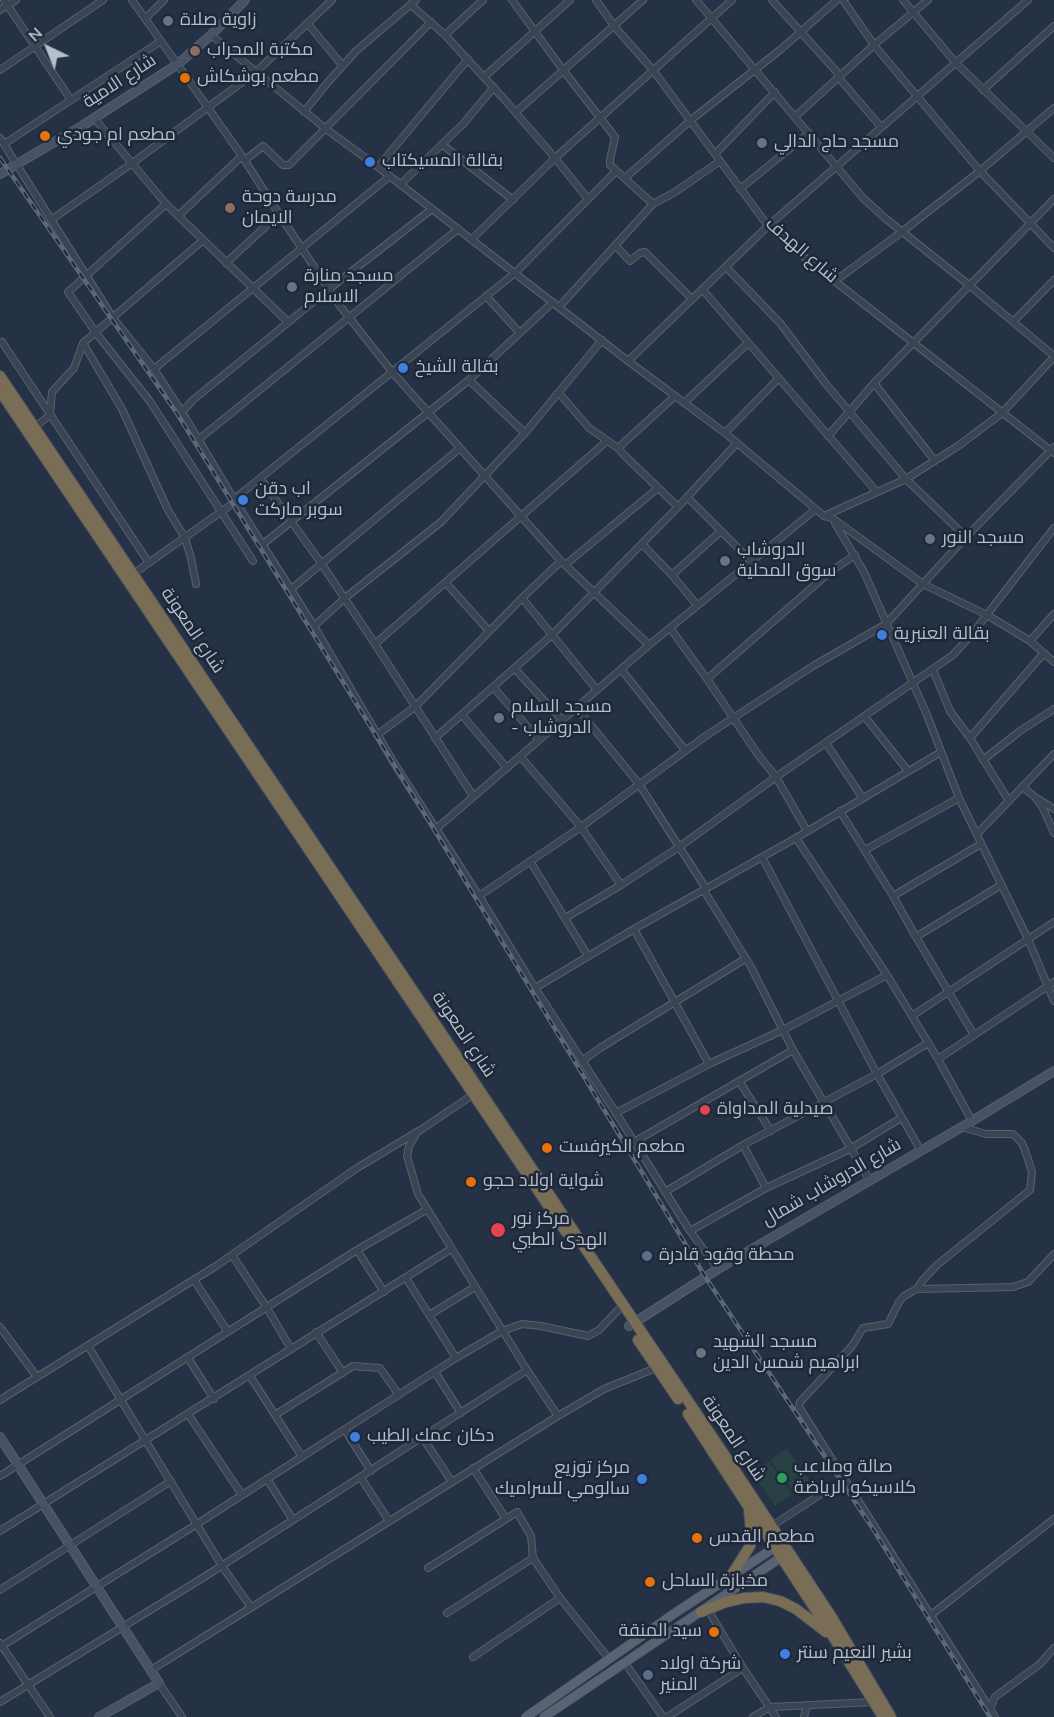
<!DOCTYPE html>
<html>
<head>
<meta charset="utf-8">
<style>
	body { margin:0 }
	#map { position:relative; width:1054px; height:1717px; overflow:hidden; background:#253144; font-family:"Nunito Sans",sans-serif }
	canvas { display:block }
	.north { position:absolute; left:18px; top:18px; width:60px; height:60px; -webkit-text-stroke:4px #1e2839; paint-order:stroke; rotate:317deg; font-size:16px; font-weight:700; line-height:24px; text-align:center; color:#b7bfcd }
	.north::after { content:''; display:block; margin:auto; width:21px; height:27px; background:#b7bfcd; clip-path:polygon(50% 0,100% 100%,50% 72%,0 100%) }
</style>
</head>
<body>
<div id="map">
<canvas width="1054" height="1717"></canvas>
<div class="north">N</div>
</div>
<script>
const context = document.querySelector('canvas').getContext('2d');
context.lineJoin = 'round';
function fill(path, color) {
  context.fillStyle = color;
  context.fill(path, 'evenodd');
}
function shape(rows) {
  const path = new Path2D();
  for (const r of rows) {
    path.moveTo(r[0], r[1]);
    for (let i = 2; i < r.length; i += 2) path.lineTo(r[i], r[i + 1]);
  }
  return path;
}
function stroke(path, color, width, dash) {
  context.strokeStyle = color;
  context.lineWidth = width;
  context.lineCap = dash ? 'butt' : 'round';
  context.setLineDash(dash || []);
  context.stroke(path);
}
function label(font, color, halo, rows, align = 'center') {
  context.font = font + ' "Nunito Sans",Cairo,sans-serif';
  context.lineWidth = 5;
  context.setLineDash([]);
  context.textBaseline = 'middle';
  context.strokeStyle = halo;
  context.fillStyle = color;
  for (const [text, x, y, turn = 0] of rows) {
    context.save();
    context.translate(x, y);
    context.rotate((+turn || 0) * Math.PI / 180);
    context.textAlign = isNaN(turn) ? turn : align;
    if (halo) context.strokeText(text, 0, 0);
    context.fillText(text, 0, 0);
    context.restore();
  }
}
fill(shape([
	[787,1448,810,1481,794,1493,770,1460],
	[769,1461,792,1494,775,1506,752,1473]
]), '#274145');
const street = shape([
	[4,0,71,100],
	[132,0,242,156,279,214,340,306,393,373,561,561,649,645],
	[512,0,563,70,615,137,610,160,610,165,653,204],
	[596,0,614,26,653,70,768,226,804,257,1054,453],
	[696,0,863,198,885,218,969,285,1054,356],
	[772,0,836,71,839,78,881,127],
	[843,0,874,45,980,171,1054,248],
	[903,0,955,62,1054,158],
	[411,5,445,35,504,99,555,158,588,199],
	[0,10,16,0],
	[145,19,164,0],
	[308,24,342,65],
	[211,35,326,129,378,167,628,361,725,433,824,516,832,518,923,584,987,615,1030,641,1054,662],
	[445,35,483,0],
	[0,70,103,0],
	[484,77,570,0],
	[983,90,1054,26],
	[304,112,328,82,356,51,416,0],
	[516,112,643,0],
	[796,116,874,45,928,0],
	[94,118,166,204,288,322],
	[0,138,113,318,154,369,182,412,235,501,314,626,394,763,479,896,535,988,616,1113,690,1231,718,1269],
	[4,144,161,41],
	[443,145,513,200],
	[715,154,775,92],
	[245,160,263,146,283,165,289,165,431,22],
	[378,167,468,59],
	[625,178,691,120,780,50,837,0],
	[401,184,464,123,494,87],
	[740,189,809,133],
	[166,204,68,292,96,333,149,400,253,561],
	[178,216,242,156],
	[51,220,131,164,256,72,332,0],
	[472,239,555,158,732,0],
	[615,245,630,261,640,253,645,252,692,299],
	[226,263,279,214],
	[726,267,780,323,826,384,906,479,966,537],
	[835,281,903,231,980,171,1054,108],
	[702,289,876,491],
	[486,296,519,332],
	[559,307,653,204,675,192,720,161],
	[1013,322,1054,280],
	[2,342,149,563],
	[628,361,768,226,1028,0],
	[154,369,390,176],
	[469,380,525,433],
	[874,383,935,461],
	[559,393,589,428,618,448,624,455,678,507],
	[684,403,748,343],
	[182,412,193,400,329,289,432,209],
	[35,427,50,415,52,392,74,368,83,343],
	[725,433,779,378],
	[828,436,877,380,1054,199],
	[198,440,458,229],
	[618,448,675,396],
	[261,479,321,563,375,644,473,796],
	[687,497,751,561],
	[824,516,906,479,958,446,1002,413,1054,357],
	[835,523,864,572,927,715,959,798,1028,939,1054,1001],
	[642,544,672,575,697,605],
	[263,546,263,544,469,380,553,302],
	[565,565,658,488],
	[133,574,232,504,238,496,515,273,616,171],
	[672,575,721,531],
	[446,583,489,631],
	[196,584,191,558,185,538,168,510,122,409,83,343,202,241],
	[290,590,459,449],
	[522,598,597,690],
	[314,626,345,598,441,522,525,433,602,340],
	[670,628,707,679,759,756,776,777,807,831],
	[1030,641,1054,614],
	[375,644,607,441],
	[515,669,562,720],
	[621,669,685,750],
	[933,670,950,711,970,738,1009,801],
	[707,679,830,572,855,555],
	[494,688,539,740],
	[576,707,639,784,705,887,706,894,750,965,793,1050,870,1181],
	[462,715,507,768],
	[865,717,908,771],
	[377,735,416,706,522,598,561,561],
	[435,738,552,635,678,507,737,443],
	[970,738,1044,653],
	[826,743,862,797],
	[520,756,581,827,621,885],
	[983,760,1020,731,1054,709],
	[1023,787,1035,797,1042,806,1054,833],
	[1038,799,1054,809],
	[840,811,893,896,916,937,974,1035],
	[436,829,649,645,816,509],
	[977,834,1054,754],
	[796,838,887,975,938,1059,972,1121],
	[865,850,959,798],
	[762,857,877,1074,921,1151],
	[530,861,588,956],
	[479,896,581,827,707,735,813,666,886,624,966,537,1054,447],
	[893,896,981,844],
	[565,918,621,885,679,847,776,777,953,655,972,634,1054,528],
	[634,929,709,1064],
	[916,937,1001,885],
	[535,988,634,929,796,838,941,752],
	[912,1016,1054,922],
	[938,1059,1054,982],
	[582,1061,600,1048,745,959],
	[739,1081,771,1131],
	[616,1113,709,1064,783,1030,887,975],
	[416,1134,409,1146,407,1156,418,1194,527,1370,558,1416],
	[634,1142,793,1050],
	[743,1145,766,1188],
	[665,1192,743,1145,877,1074,928,1043],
	[690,1231,766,1188,850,1149,901,1118],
	[357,1250,384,1292],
	[232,1255,267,1308,291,1349],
	[406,1278,456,1358],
	[194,1280,228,1332],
	[917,1289,922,1281,937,1265,1030,1190,1032,1172,1026,1153,1022,1143,1013,1134,986,1134,962,1127],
	[429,1315,475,1287],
	[0,1327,37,1377,0,1400],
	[316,1332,343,1373],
	[88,1346,222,1566,250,1606],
	[188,1358,214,1399],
	[435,1372,461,1413],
	[250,1376,302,1457],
	[37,1377,216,1266,357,1168,422,1129,474,1094],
	[188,1414,242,1495],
	[275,1415,353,1366,380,1368,399,1395],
	[345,1430,371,1471],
	[423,1438,452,1482],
	[473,1468,506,1519],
	[0,1476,357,1250,426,1210],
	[361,1478,389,1521],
	[267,1479,293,1520],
	[772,1526,821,1494],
	[0,1531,451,1249],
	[428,1568,517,1512,531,1536,533,1558,560,1598,609,1659],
	[0,1590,171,1481],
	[708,1610,743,1668,776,1717],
	[447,1613,533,1558],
	[931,1615,1054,1519],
	[0,1643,50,1717],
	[0,1647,197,1524,456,1358,502,1331,522,1324,541,1326,588,1336,599,1330,618,1310],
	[473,1657,560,1598],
	[625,1663,663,1717],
	[151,1670,558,1416,604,1389,656,1368],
	[159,1683,182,1717],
	[0,1702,201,1579,527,1370],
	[990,1709,799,1407,800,1402,852,1346,863,1328,888,1324,899,1302,904,1296,913,1291,917,1289,1013,1287,1028,1282,1054,1254],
	[667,1717,743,1668],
	[753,1717,770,1707,874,1702],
	[804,1717,807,1705],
	[995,1717,990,1709,995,1697,1040,1664,1054,1648]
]);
const secondary = shape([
	[0,174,82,126,178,64,211,35,245,0],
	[629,1326,718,1269,972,1121,1054,1071],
	[0,1437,159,1683,99,1717]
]);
const primary = shape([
	[526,1717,675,1613,780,1544],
	[544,1717,786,1554]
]);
const highway = shape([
	[0,376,422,1004,583,1245,734,1469,831,1616,891,1717],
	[0,391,566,1232],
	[638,1340,678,1399],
	[688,1414,834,1638,883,1717],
	[731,1576,750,1546,751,1531,749,1510],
	[701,1612,726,1602,744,1598,763,1597,780,1601,796,1609,826,1632]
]);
stroke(street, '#586170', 8);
stroke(secondary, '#586170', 10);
stroke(primary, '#434c5c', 10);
stroke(highway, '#444e5e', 12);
stroke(street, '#3a4453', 6);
stroke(secondary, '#475266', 8);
stroke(primary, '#586373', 9);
stroke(highway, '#7a6d56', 10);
const rail = shape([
	[0,158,178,415,435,831,706,1278,873,1529,990,1717]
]);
stroke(rail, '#5b677a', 4.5);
stroke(rail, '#1e2839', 2, [7]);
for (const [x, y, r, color] of [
	[168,21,6,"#6b7280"],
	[195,51,6,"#8d6e63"],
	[185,78,6,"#e8710a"],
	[45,136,6,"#e8710a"],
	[762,143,6,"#6b7280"],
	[370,162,6,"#3f7fe0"],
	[230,208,6,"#8d6e63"],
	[292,287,6,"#6b7280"],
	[403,368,6,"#3f7fe0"],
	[243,500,6,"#3f7fe0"],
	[930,539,6,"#6b7280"],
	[725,561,6,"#6b7280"],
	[882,635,6,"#3f7fe0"],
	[499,718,6,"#6b7280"],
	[705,1110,6,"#e0444e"],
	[547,1148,6,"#e8710a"],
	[471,1182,6,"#e8710a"],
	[498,1230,8,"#e0444e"],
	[647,1256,6,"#5c6f8a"],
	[701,1353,6,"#6b7280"],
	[355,1437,6,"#3f7fe0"],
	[782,1478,6,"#2e9e5b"],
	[642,1479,6,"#3f7fe0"],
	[697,1538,6,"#e8710a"],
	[650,1582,6,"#e8710a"],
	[714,1632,6,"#e8710a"],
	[785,1654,6,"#3f7fe0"],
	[648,1675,6,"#5c6f8a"]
]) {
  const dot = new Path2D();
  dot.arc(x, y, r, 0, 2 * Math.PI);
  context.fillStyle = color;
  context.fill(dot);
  stroke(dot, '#1e2839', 2);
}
label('18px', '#b7bfcd', '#1e2839', [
	["زاوية صلاة",180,21],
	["مكتبة المحراب",207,51],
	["مطعم بوشكاش",197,78],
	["مطعم ام جودي",57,136],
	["مسجد حاج الدالي",774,143],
	["بقالة المسيكتاب",382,162],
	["مدرسة دوحة",242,198],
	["الايمان",242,219],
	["مسجد منارة",304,277],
	["الاسلام",304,298],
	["بقالة الشيخ",415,368],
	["اب دقن",255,490],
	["سوبر ماركت",255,511],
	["مسجد النور",942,539],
	["الدروشاب",737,551],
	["سوق المحلية",737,572],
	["بقالة العنبرية",894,635],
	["مسجد السلام",511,708],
	["- الدروشاب",511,729],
	["صيدلية المداواة",717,1110],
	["مطعم الكيرفست",559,1148],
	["شواية اولاد حجو",483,1182],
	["مركز نور",512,1220],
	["الهدى الطبي",512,1241],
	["محطة وقود قادرة",659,1256],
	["مسجد الشهيد",713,1343],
	["ابراهيم شمس الدين",713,1364],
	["دكان عمك الطيب",367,1437],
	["صالة وملاعب",794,1468],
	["كلاسيكو الرياضة",794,1489],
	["مركز توزيع",630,1469,"right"],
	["سالومي للسراميك",630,1490,"right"],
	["مطعم القدس",709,1538],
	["مخبازة الساحل",662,1582],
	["سيد المنقة",702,1632,"right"],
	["بشير النعيم سنتر",797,1654],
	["شركة اولاد",660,1665],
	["المنير",660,1686]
], 'left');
label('18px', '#b7bfcd', '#1e2839', [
	["شارع الامية",120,82,-33],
	["شارع الهدف",801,251,41],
	["شارع المعونة",192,631,56],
	["شارع المعونة",463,1035,56],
	["شارع الدروشاب شمال",832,1183,-30],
	["شارع المعونة",733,1439,56]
]);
</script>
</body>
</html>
